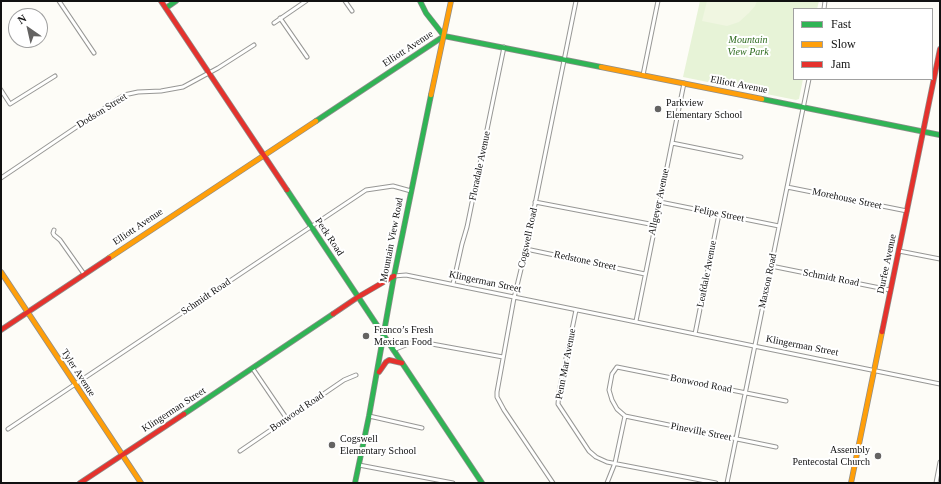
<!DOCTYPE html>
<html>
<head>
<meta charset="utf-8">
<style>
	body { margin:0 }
	#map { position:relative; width:941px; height:484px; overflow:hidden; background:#fdfcf7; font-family:Georgia,serif }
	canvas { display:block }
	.frame { position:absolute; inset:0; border:2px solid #111; pointer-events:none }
	.legend { position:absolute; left:793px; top:8px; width:140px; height:72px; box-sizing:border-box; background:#fff; border:1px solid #a0a0a0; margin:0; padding:5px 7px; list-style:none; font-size:12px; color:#111 }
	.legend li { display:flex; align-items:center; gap:8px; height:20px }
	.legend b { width:20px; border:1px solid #a0a0a0 }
	.north { position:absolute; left:8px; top:8px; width:40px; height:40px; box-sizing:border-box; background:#fff; border:1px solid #a0a0a0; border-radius:50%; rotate:326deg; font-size:11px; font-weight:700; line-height:16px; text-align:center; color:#111 }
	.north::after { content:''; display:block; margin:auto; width:14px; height:18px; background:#646362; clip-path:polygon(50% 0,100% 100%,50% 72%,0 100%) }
</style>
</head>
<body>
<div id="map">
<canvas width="941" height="484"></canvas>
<div class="frame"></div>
<ul class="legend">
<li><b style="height:5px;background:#30b455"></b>Fast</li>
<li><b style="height:5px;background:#ff9f0a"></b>Slow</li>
<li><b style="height:5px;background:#e5322d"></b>Jam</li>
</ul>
<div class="north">N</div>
</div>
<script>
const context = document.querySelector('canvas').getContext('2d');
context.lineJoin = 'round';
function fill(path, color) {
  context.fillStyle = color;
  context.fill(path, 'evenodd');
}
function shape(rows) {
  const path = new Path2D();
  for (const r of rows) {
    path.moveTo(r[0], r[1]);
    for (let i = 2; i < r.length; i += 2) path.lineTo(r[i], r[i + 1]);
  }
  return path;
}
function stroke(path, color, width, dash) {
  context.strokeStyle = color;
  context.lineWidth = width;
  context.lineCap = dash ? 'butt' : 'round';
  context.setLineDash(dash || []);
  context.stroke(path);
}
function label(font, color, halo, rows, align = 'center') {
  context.font = font + ' Georgia,serif';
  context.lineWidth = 4;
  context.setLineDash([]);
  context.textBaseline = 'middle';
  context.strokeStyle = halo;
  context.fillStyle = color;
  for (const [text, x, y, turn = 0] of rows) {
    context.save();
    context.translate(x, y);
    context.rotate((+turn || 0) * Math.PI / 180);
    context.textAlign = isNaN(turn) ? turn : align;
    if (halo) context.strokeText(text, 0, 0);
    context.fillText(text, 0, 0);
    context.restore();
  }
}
fill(shape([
	[700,1,819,1,817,9,794,9,794,79,803,79,799,99,796,100,683,77]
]), '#e7f3d7');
fill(shape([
	[707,1,757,1,755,6,749,13,739,22,727,26,702,21]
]), '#f0f6e1');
const street = shape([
	[59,1,94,53],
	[345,1,352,11],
	[824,9,825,1],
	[280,18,307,57],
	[274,23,306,1],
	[643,75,658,1],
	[1,90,10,104,55,76],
	[672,143,741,157],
	[1,178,124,95,138,92,161,91,183,87,218,68,254,45],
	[787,187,907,211],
	[535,202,655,225],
	[660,202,779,226],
	[54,230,53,233,54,235,60,240,84,274],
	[526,249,645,274],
	[899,251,940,259],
	[771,266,890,290],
	[394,276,406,275,940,384],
	[453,284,462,244,467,227,504,47],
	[576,310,559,392,558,404,589,451,596,457,607,462,716,483],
	[636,321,684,83],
	[695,334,719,214],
	[393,350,411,343,421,342,503,357],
	[253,369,287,419],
	[369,416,422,428],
	[625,416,776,447],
	[8,429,366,190,393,186,411,191],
	[240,451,344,380,356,375],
	[359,465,453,483],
	[553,483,504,410,497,397,497,392,514,298,526,249,576,1],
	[607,483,615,463,625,416,617,409,612,400,609,390,612,374,617,367,786,401],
	[727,483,809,79],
	[936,483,940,462]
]);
const fast = shape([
	[420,1,426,13,444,36],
	[166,8,176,1],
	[762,99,940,135],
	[316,121,444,36,601,67],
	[287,190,482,483],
	[184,414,333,314],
	[355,483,369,416,394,276,431,95]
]);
const slow = shape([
	[601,67,762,99],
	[431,95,451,1],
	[109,258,316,121],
	[1,272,141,483],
	[851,483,882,332]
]);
const jam = shape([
	[161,1,287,190],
	[333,314,358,297,394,276],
	[1,330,109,258],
	[882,332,940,49],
	[379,372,386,362,389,360,402,363],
	[80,483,184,414]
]);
stroke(street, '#979795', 5);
stroke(fast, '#8e8d8b', 6);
stroke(slow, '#8e8d8b', 6);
stroke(jam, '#8e8d8b', 6);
stroke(street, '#fffffe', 3);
stroke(fast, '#30b455', 4.5);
stroke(slow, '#ff9f0a', 4.5);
stroke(jam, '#e5322d', 4.5);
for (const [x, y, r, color] of [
	[658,109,4,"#646362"],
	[366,336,4,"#646362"],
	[332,445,4,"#646362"],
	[878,456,4,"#646362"]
]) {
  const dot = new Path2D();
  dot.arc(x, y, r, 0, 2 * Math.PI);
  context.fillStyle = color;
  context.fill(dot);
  stroke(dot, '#fff', 1.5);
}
label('italic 10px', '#2f6b1f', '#fff', [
	["Mountain",748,40],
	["View Park",748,52]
]);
label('10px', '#111', '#fff', [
	["Elliott Avenue",408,49,-33],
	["Elliott Avenue",739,85,11],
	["Dodson Street",102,111,-32],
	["Floradale Avenue",480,166,-78],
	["Morehouse Street",847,199,12],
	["Allgeyer Avenue",659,202,-78],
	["Felipe Street",719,214,11],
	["Elliott Avenue",138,227,-34],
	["Peck Road",329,237,56],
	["Cogswell Road",528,238,-78],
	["Mountain View Road",392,240,-79],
	["Redstone Street",585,261,12],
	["Durfee Avenue",887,264,-78],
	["Leafdale Avenue",707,274,-79],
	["Schmidt Road",831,278,11],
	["Maxson Road",768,281,-78],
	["Klingerman Street",485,282,12],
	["Schmidt Road",206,297,-34],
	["Klingerman Street",802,346,11],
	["Penn Mar Avenue",566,364,-79],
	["Tyler Avenue",78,373,57],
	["Bonwood Road",701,384,11],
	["Klingerman Street",174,410,-33],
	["Bonwood Road",297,412,-34],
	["Pineville Street",701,432,11]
]);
label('10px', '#111', '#fff', [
	["Parkview",666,103],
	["Elementary School",666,115],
	["Franco’s Fresh",374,330],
	["Mexican Food",374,342],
	["Cogswell",340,439],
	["Elementary School",340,451],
	["Assembly",870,450,"right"],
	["Pentecostal Church",870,462,"right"]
], 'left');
</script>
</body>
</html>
